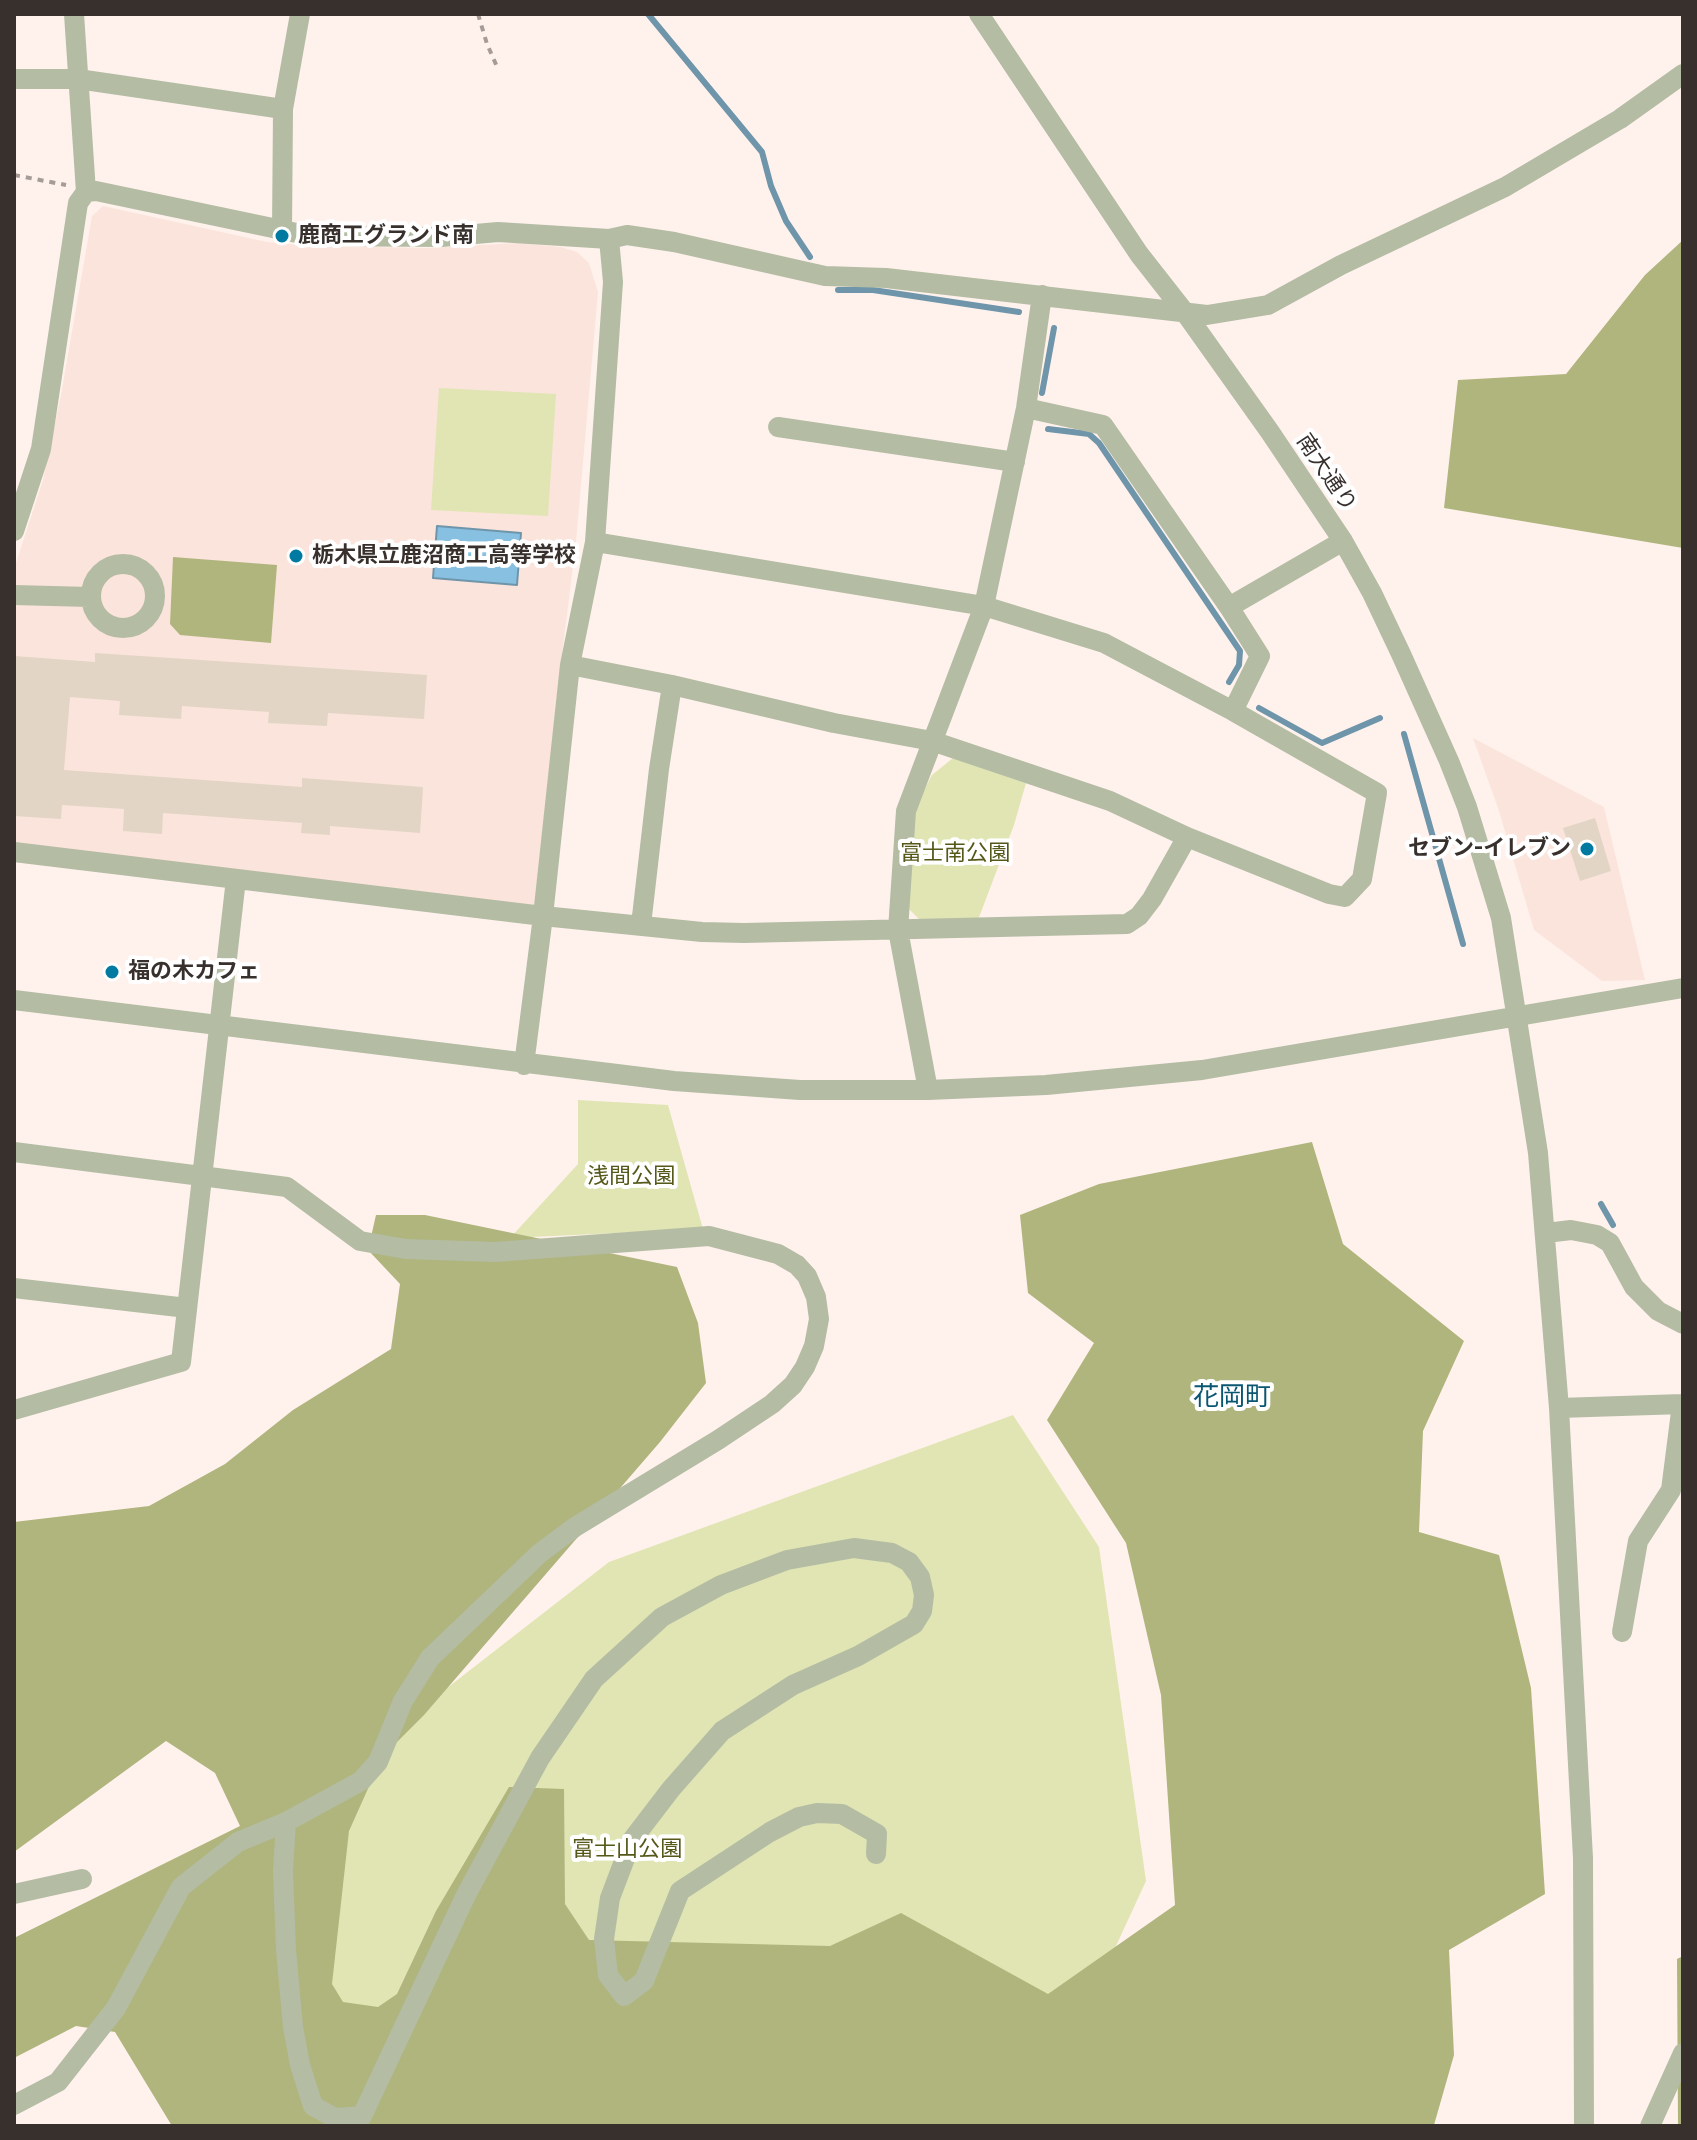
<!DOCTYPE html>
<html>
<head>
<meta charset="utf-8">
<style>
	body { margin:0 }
	#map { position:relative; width:1697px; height:2140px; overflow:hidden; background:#fff2ed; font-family:"Fira Sans",sans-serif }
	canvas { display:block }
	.frame { position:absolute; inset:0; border:16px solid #37302d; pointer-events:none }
</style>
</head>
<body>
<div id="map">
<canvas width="1697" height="2140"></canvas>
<div class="frame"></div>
</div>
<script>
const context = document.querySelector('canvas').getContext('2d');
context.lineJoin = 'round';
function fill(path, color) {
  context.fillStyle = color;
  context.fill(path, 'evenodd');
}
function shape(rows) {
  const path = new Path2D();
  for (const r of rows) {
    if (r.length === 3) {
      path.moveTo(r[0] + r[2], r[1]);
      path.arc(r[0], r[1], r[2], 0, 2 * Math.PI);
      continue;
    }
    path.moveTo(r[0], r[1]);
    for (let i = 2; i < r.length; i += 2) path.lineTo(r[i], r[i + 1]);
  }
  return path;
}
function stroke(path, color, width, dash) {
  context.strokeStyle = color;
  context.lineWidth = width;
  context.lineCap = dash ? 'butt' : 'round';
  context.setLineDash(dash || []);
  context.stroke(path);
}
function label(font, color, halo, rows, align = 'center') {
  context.font = font + ' "Fira Sans","Noto Sans JP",sans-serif';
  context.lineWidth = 8;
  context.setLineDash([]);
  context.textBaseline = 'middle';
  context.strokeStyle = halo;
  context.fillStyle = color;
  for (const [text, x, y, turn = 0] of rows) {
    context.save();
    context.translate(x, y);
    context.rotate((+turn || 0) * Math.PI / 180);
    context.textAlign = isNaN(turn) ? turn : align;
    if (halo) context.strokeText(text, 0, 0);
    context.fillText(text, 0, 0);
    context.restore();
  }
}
fill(shape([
	[103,206,267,242,311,246,429,248,518,243,561,247,577,252,589,263,598,292,576,542,556,703,538,906,14,843,14,569,43,480,61,395,92,216],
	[1473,738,1604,807,1645,980,1602,981,1534,930,1499,811]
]), '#fbe4db');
fill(shape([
	[439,388,556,394,548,516,431,510],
	[953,758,1026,783,1014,825,978,920,920,920,909,909,911,825,923,792,932,775],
	[578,1100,668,1105,703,1229,510,1238,578,1164],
	[1013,1415,1099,1547,1146,1881,1074,2037,363,2126,285,1814,609,1562]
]), '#e0e5b3');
fill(shape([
	[1683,240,1683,548,1444,508,1458,380,1566,374,1645,275],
	[173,557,277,565,271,643,180,635,170,624],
	[1312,1142,1343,1244,1464,1341,1423,1431,1419,1532,1499,1555,1531,1688,1545,1894,1449,1950,1454,2055,1434,2125,172,2126,115,2032,76,2026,14,2058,14,1938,240,1826,215,1773,166,1741,14,1852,14,1522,149,1506,225,1464,293,1410,391,1349,400,1284,368,1250,376,1215,425,1215,677,1267,698,1323,706,1383,660,1442,424,1715,393,1746,375,1773,349,1831,332,1984,343,2002,378,2007,397,1994,436,1911,509,1787,564,1789,565,1904,589,1940,830,1946,901,1913,1048,1994,1175,1905,1161,1695,1126,1543,1047,1420,1094,1343,1028,1293,1020,1215,1099,1184],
	[1683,1956,1683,2126,1678,2126,1677,1959]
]), '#b0b57d');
const water = shape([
	[437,526,521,533,517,585,433,578,437,526]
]);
fill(water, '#87c0e0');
stroke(water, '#6f95aa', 2);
stroke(shape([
	[648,14,762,152,771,186,786,221,810,257],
	[838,290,873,290,1019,312],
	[1042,393,1054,328],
	[1048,429,1089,434,1099,443,1240,651,1239,665,1229,682],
	[1259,708,1322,743,1380,718],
	[1404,734,1463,944],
	[1601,1204,1613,1225]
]), '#6f95aa', 6);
fill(shape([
	[95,653,427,675,424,719,328,713,327,726,268,723,269,712,182,706,181,719,119,715,120,701,70,697,64,770,302,787,302,778,423,787,420,833,330,826,330,835,301,833,302,823,163,813,162,834,123,831,124,809,62,805,61,819,14,816,14,656,95,662],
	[1595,818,1611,871,1580,881,1563,828]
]), '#e2d5c5');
stroke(shape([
	[478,14,487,44,498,69],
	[14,175,66,185]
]), '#a59b97', 4, [6, 6]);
stroke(shape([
	[74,14,86,192],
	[979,14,1139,254,1186,314,1270,432,1343,541,1372,593,1401,654,1449,761,1467,807,1501,918,1538,1153,1559,1408,1583,1858,1584,2126],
	[14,79,78,79,283,109],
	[282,231,283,109,300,14],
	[609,239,627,235,674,242,825,276,886,278,1207,315,1268,305,1341,265,1505,187,1620,119,1683,74],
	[1026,408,1103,425,1229,607,1260,656,1233,711],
	[778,427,1015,462],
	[14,531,41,449,78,203,86,192,96,191,311,236,441,237,498,232,609,239,613,282,595,542,570,665,543,916,524,1065],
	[123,596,32],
	[14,595,90,597],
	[1229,607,1343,541],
	[570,665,672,685,834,723,932,741,1110,801,1187,837,1329,894,1345,897,1362,879,1377,793,1233,711,1104,643,984,606,595,542],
	[14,852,543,916,702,932,744,933,1127,924,1139,916,1152,899,1187,837],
	[641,925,659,769,672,685],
	[14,1000,674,1081,800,1090,928,1090,1046,1085,1202,1070,1683,988],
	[928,1090,898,930,906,811,984,606,1026,408,1042,295],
	[14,1152,287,1187,360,1241,406,1249,495,1252,709,1236,778,1254,797,1265,807,1276,816,1297,819,1319,814,1346,805,1367,793,1385,772,1404,718,1440,575,1527,540,1553,430,1658,403,1701,378,1762,361,1781,286,1822,238,1842,181,1887,116,2008,58,2082,14,2105],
	[1546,1233,1571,1230,1597,1235,1610,1243,1634,1287,1658,1311,1683,1324],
	[14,1288,187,1308],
	[1559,1408,1683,1404],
	[14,1410,181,1362,236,879],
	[1622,1632,1638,1541,1671,1490,1682,1404],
	[286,1822,283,1871,286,1950,293,2027,300,2065,313,2106,335,2118,362,2116,466,1895,540,1758,594,1679,662,1617,721,1585,787,1560,854,1548,892,1553,909,1562,920,1577,924,1595,922,1611,914,1624,858,1656,793,1685,722,1731,671,1789,632,1840,610,1898,604,1939,608,1975,624,1996,644,1981,680,1891,770,1832,799,1817,817,1813,842,1814,877,1834,876,1854],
	[14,1894,82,1879],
	[1650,2126,1683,2053]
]), '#b4bca4', 20);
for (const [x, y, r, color] of [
	[282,236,8,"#007aa1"],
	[296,556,8,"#007aa1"],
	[1587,849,8,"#007aa1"],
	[112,972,8,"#007aa1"]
]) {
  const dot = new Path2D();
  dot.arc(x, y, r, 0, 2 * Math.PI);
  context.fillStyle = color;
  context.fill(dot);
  stroke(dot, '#fff', 3);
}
label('bold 22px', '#37302d', '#fff', [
	["鹿商工グランド南",298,236],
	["栃木県立鹿沼商工高等学校",312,556],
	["セブン-イレブン",1571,849,"right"],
	["福の木カフェ",128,972]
], 'left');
label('22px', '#37302d', '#fff', [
	["南大通り",1326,473,56]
]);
label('22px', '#555819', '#fff', [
	["富士南公園",955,854],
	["浅間公園",631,1177],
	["富士山公園",627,1850]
]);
label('26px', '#0b5671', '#fff', [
	["花岡町",1232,1398]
]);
</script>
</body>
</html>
